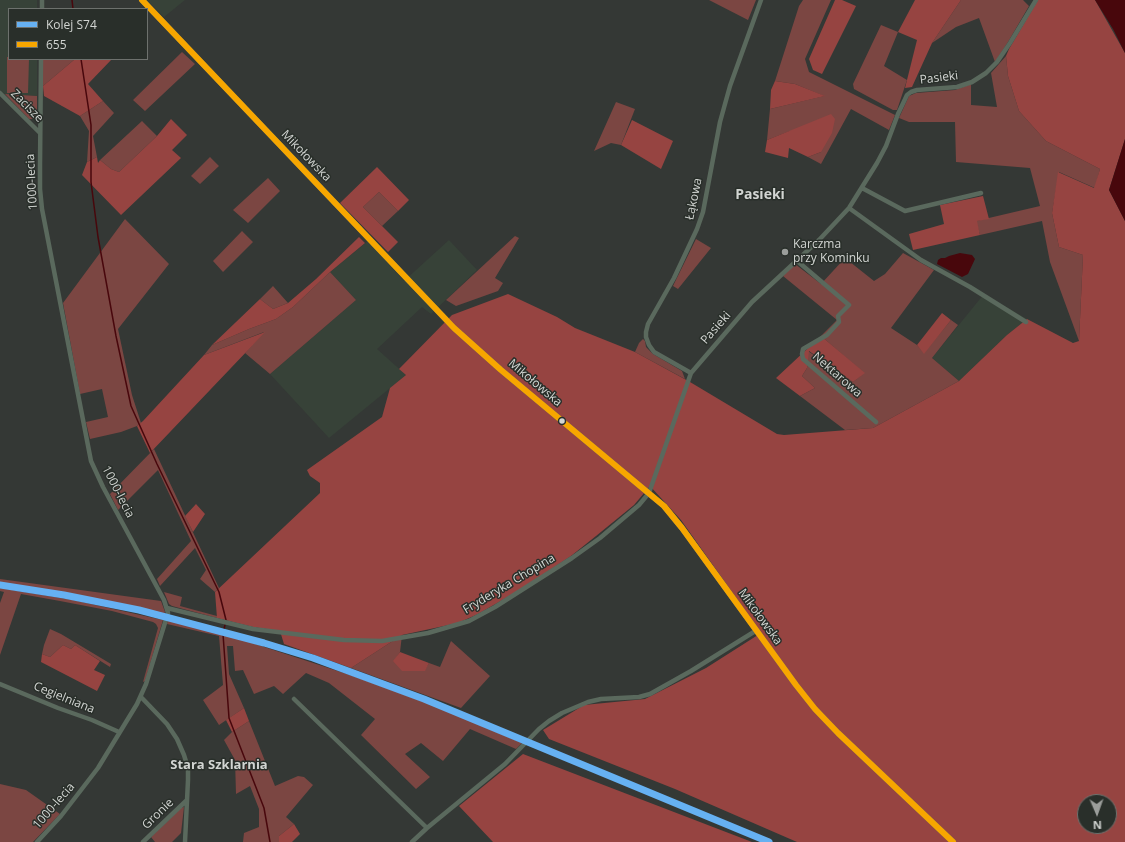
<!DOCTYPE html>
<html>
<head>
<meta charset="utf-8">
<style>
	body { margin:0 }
	#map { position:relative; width:1125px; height:842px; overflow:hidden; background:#343835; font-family:"Open Sans",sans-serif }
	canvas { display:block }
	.legend { position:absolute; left:8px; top:8px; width:140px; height:52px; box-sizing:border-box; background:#292f2a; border:1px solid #6d716d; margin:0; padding:5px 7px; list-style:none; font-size:12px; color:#d2d5d2 }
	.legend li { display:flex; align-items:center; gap:8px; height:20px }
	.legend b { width:20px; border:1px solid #6d716d }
	.north { position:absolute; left:1077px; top:794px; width:40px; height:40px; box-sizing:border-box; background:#292f2a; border:1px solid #6d716d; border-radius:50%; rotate:178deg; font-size:11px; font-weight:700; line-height:16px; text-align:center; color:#d2d5d2 }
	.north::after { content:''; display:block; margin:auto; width:14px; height:18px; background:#9b9e9b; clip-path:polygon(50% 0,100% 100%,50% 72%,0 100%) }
</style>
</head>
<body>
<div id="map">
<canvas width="1125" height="842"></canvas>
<ul class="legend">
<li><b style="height:5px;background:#66b1f2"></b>Kolej S74</li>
<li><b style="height:5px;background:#f7a600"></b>655</li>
</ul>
<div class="north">N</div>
</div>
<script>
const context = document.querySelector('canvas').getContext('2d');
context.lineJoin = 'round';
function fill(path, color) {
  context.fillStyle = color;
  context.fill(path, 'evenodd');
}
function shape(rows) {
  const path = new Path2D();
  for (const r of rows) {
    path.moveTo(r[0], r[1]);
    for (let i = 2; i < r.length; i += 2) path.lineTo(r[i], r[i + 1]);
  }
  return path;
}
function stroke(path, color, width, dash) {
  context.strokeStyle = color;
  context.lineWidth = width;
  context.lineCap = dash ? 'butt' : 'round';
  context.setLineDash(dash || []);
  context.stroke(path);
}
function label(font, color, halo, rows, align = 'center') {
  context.font = font + ' "Open Sans",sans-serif';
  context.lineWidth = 3;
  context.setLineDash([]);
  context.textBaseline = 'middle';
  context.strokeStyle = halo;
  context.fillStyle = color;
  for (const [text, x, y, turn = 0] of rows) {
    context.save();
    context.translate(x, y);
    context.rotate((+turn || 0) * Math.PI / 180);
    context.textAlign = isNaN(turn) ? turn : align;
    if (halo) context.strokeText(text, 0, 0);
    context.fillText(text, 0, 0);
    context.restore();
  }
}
fill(shape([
	[0,0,37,0,37,9,9,9,9,59,37,59,37,96,5,94,0,90],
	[147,0,185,0,164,17],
	[449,240,477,270,431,314,422,307,377,349,406,375,329,438,270,374,356,300,330,272,368,241,404,281],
	[984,294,1027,319,1007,335,959,381,932,358]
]), '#374238');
fill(shape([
	[709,0,756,0,748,20],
	[803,0,831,0,805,59,809,72,895,115,889,130,851,109,821,164,808,157,821,152,790,131,767,140,770,109,824,96,795,84,775,81,799,6],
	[961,0,1023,0,1029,6,1008,42,995,62,979,18,956,27,932,43],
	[881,25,898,32,884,66,907,80,897,110,893,110,854,89,853,84],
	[182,52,195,64,145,111,133,100],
	[1006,56,1008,76,1019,111,1046,141,1100,169,1095,188,1059,172,1052,213,1059,247,1083,255,1079,341,1050,262,1042,221,980,235,976,221,1040,206,1030,168,956,162,955,122,909,122,899,118,909,96,916,93,955,90,971,84,971,105,997,107,991,73],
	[7,57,9,57,9,59,29,59,28,93,7,93],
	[43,59,75,59,43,86],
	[5,94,37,96,37,116,36,119,29,119],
	[103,101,114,113,93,136,97,157,87,162,89,131,80,116],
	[616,102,635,109,621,145,611,143,594,151],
	[142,121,157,136,119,172,111,169,100,160],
	[210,157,219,166,200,184,191,176],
	[268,178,280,191,248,223,233,210],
	[379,192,398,211,382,226,363,207],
	[125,219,169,264,118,329,132,395,141,423,137,426,121,432,90,439,86,422,108,417,102,389,80,394,63,303],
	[242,231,253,242,223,272,213,261],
	[515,236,519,238,495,278,503,283,498,291,456,306,446,300],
	[696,239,711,248,678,289,673,286],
	[903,253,934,270,891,328,917,345,924,353,951,320,958,325,932,358,959,381,873,428,845,430,800,396,815,388,802,376,807,368,808,351,853,382,864,373,821,336,837,320,783,276,795,264,821,284,845,258,874,281,885,274],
	[330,272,356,300,270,374,245,353,264,332,204,355,212,345,249,329,276,319,293,307],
	[273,286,288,303,273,309,260,299],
	[643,339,645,341,646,347,653,354,682,371,685,379,635,352,639,343],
	[154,449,219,588,215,592,200,579,206,570,195,548,160,586,157,579,191,541,158,470,118,510,110,494],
	[0,579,161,601,165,612,164,614,83,596,0,583],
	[0,588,73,600,163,620,145,681,143,682,158,628,156,624,153,622,112,611,60,601,21,594,0,655,0,603,4,592,0,591],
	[164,592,182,597,180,606,217,616,217,618,172,606,169,604],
	[168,620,246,641,353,676,435,706,522,743,516,749,470,729,443,761,421,743,405,754,430,777,416,789,361,735,375,719,329,683,306,673,283,694,274,686,254,694,243,670,235,671,233,646,227,646,229,674,244,708,219,725,203,700,223,685,219,636,167,624],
	[50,629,61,634,111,664,110,667,75,645,71,649,63,645,50,657,42,654,44,645],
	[402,635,400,652,394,661,424,671,429,663,440,667,451,641,490,676,461,708,351,668],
	[249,721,275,786,298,776,304,777,313,785,286,817,294,824,279,836,279,842,243,842,244,833,259,827,259,809,250,786,236,794,235,760,224,740,232,732],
	[0,784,26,790,60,814,33,842,0,842],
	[184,807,181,833,172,842,155,842,151,837,181,808]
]), '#7b4642');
fill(shape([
	[835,0,842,0,856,6,822,74,813,70,809,59],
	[915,0,961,0,932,43,912,87,905,88,917,40,898,32],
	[1038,0,1095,0,1125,53,1125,139,1109,190,1125,221,1125,842,797,842,675,789,549,739,543,730,584,705,645,699,706,668,761,633,681,520,650,486,634,505,596,536,571,556,518,591,478,614,458,623,402,635,351,668,284,644,280,631,253,627,217,618,215,592,320,493,320,483,310,476,307,470,382,417,390,388,406,375,399,369,452,315,508,294,557,317,575,328,635,352,690,382,777,434,784,435,873,428,959,381,1007,335,1027,319,1073,343,1079,341,1083,255,1059,247,1052,213,1058,172,1094,188,1100,169,1046,141,1019,111,1008,76,1006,56,1009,49],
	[1085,802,1109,802,1109,826,1085,826],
	[75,59,112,59,88,84,103,101,80,116,44,96,43,86],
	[775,81,795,84,825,96,770,109,771,90],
	[831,114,835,119,832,133,821,152,808,157,789,148,788,158,765,152,767,140],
	[171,119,187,135,172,150,181,158,121,215,82,175,87,162,97,157,98,163,100,160,111,169,119,172,157,136],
	[632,120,673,141,661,169,621,145],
	[377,167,409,200,398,211,379,192,363,207,398,242,388,252,340,203],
	[983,196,989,219,977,221,980,235,913,250,909,234,944,224,940,205],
	[359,237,365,243,330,272,293,307,276,319,249,329,212,345,260,299,273,309,288,303,316,279],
	[942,313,951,320,924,354,917,345],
	[265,332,250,348,150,453,137,426,143,421,204,355],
	[821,336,865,373,853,382,809,351,807,368,802,376,815,388,800,396,776,378],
	[196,504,205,514,193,532,185,516],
	[63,645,71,649,75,645,100,661,94,670,105,675,97,691,41,662,42,654,50,657],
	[400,652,429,663,425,671,402,671,393,661],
	[244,708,249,721,232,732,226,720],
	[523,754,752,842,493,842,459,806],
	[294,824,300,834,292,842,279,842,279,836]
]), '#964441');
fill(shape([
	[1095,0,1125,0,1125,53,1113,29],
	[1125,139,1125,221,1109,190],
	[960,253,972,255,975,259,968,274,962,277,937,264,938,260,941,258,945,258,949,256]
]), '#48070c');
stroke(shape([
	[72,0,73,9],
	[81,59,91,125,91,182,98,237,116,336,131,406,157,464,219,592,226,620],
	[224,629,225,625],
	[223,634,229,718,264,808,270,842]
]), '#48070c', 1.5);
stroke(shape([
	[42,9,42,0],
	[0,93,40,133],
	[862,188,905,211,981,193],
	[849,208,921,260,970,287,1026,322],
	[796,260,849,305,838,316,839,322,827,335,803,349,802,354,803,359,876,422],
	[691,373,654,352,649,345,646,337,646,332,648,324,674,278,697,229,703,212,720,122,730,86,761,0],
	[167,608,253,629,344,640,382,641,428,633,469,621,495,607,572,558,600,538,639,505,649,493,691,373,752,302,819,240,849,208,877,163,886,146,898,114,907,95,911,92,917,90,957,87,972,82,986,73,997,62,1010,43,1036,0],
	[0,684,58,708,92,720,119,732],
	[141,697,167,724,177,739,184,755,188,768,188,780,185,842],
	[294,699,427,828],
	[37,842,61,816,98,768,137,704,146,684,168,613,164,600,103,487,91,461,42,209,40,189,40,166,41,59],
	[143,842,187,800],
	[412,842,427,828,505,764,539,729,549,721,562,713,588,702,601,699,639,697,650,694,691,671,757,630]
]), '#5a695d', 4.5);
stroke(shape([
	[142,0,454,328,501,370,664,506,682,528,796,685,815,709,838,733,953,842]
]), '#596d5d', 6);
stroke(shape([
	[142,0,454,328,501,370,664,506,682,528,796,685,815,709,838,733,953,842]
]), '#f7a600', 6);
stroke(shape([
	[0,585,64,595,139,610,264,643,313,658,424,699,769,842]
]), '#66b1f2', 7);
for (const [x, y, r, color] of [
	[785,252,4,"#9b9e9b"],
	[562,421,3.5,"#d2d5d2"]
]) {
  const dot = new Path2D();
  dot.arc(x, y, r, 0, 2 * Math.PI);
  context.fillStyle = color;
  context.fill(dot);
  stroke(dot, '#292f2a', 1.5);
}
label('12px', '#d2d5d2', '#292f2a', [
	["Pasieki",939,78,-7],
	["Zacisze",27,106,45],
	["Mikołowska",306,156,46],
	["1000-lecia",32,182,-93],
	["Łąkowa",694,199,-78],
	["Pasieki",716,328,-49],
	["Nektarowa",837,375,41],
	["Mikołowska",535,383,40],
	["1000-lecia",118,492,63],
	["Fryderyka Chopina",509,584,-31],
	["Mikołowska",760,617,54],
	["Cegielniana",64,698,22],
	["1000-lecia",54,806,-49],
	["Gronie",158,814,-44]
]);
label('12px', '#d2d5d2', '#292f2a', [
	["Karczma",793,245],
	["przy Kominku",793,259]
], 'left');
label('bold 13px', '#d2d5d2', '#292f2a', [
	["Stara Szklarnia",219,765]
]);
label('bold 14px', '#d2d5d2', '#292f2a', [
	["Pasieki",760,195]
]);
</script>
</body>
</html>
